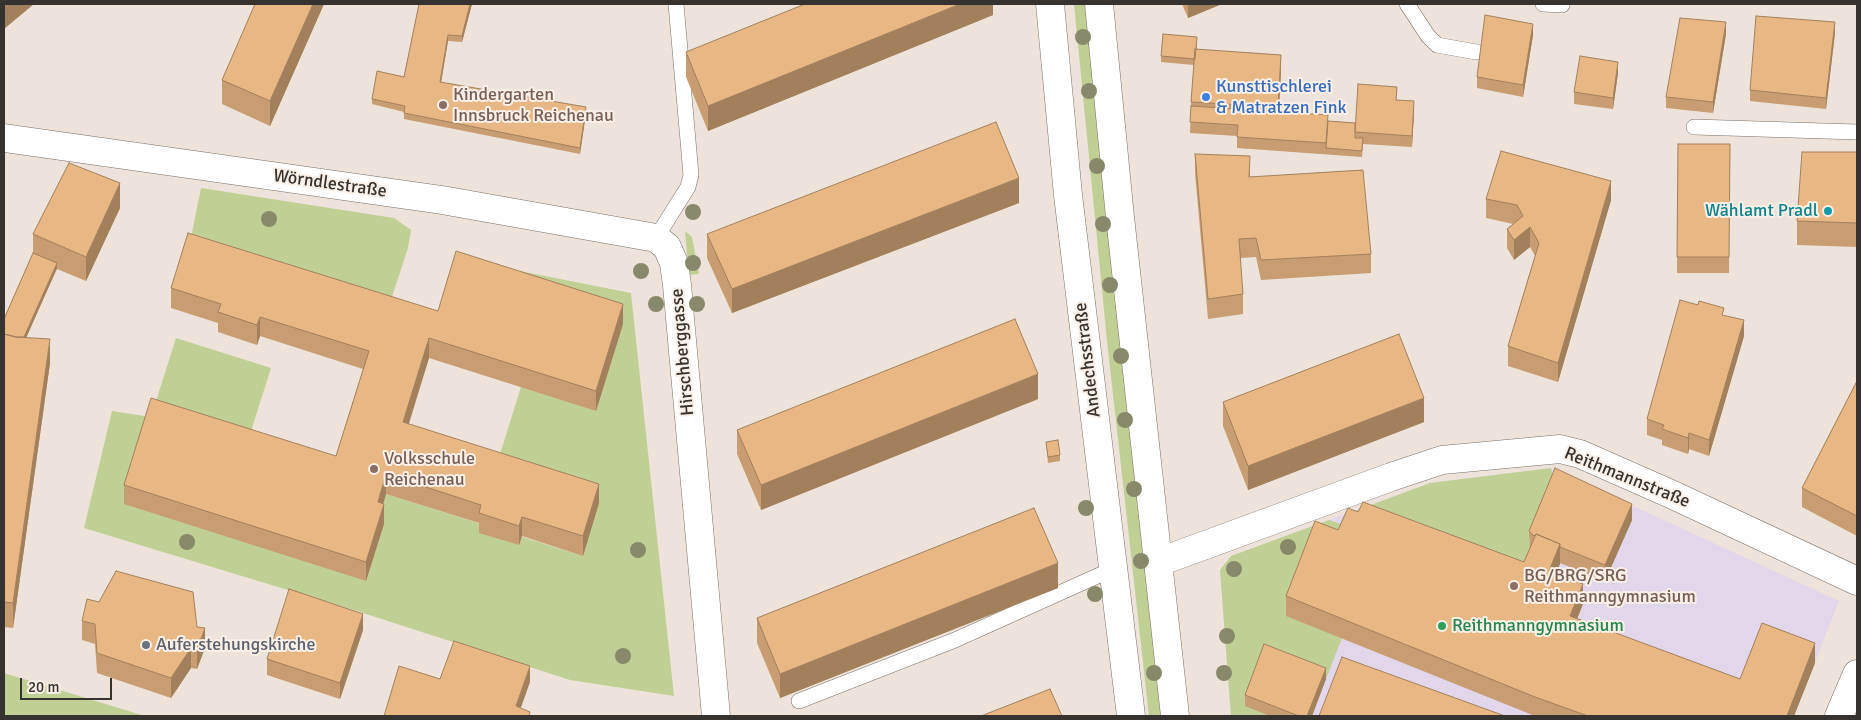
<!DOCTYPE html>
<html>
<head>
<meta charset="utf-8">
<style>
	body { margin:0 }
	#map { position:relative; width:1861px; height:720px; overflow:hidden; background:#ede3da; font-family:Signika,sans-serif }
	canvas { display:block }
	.frame { position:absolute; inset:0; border:5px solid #36322f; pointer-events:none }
	.scale { position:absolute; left:20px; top:678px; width:92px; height:22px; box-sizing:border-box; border:2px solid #36322f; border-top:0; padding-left:6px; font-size:15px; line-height:18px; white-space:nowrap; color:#36322f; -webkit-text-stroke:4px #faf0e7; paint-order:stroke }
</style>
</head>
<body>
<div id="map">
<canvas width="1861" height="720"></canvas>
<div class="frame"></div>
<div class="scale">20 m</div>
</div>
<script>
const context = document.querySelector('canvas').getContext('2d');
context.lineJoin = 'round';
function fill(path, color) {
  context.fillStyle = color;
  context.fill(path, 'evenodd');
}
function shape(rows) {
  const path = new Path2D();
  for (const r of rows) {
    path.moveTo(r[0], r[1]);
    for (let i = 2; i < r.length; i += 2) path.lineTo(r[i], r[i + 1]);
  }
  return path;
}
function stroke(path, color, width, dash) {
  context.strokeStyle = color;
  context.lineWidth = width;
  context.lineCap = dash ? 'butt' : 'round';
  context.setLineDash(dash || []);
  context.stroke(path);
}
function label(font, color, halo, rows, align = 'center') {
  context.font = font + ' Signika,sans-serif';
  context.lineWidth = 4;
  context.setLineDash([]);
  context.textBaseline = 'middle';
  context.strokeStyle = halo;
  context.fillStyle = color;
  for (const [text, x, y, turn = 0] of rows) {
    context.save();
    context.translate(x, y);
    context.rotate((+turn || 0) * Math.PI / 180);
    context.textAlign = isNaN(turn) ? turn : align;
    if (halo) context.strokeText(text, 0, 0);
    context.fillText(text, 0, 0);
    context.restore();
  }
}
fill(shape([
	[1551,468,1839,601,1794,716,1231,716,1220,570,1231,556,1430,483]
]), '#e2d6ea');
fill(shape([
	[1074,4,1086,4,1166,716,1149,716,1107,341],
	[201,188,394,218,411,230,408,248,386,315,188,252],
	[685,231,692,237,699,274,689,275],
	[464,260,631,293,674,696,570,680,357,611,84,528,112,411,151,417,176,338,271,368,246,447,378,522,386,494,583,556,495,470,521,387],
	[1551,468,1555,484,1536,554,1524,581,1344,515,1430,483],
	[1329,520,1348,527,1342,638,1326,679,1264,655,1270,716,1231,716,1220,570,1231,556],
	[4,673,145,716,4,716]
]), '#c0d094');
const service = shape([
	[1407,4,1428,36,1437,45,1476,52],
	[1543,4,1562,5],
	[1694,127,1857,132],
	[656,238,688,187,691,175,676,4],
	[799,701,955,640,1113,569]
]);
const minor = shape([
	[4,138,442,200,656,238,667,247,674,263,677,285,716,716],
	[1159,562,1391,477,1442,460,1560,449,1580,454,1673,495,1857,581],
	[1839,716,1857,674]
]);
const tertiary = shape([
	[1050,4,1068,195,1131,716],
	[1099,4,1120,217,1175,716]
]);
stroke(service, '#797068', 16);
stroke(minor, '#797068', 29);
stroke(tertiary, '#797068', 29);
stroke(service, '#fff', 15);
stroke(minor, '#fff', 28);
stroke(tertiary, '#fff', 28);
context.fillStyle = '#88896a';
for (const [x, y] of [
	[1083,37],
	[1089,91],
	[1097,166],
	[693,212],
	[269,219],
	[1103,224],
	[693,263],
	[641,271],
	[1110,285],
	[656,304],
	[697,304],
	[1121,356],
	[1125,420],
	[1134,489],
	[1086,508],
	[187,542],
	[1288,547],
	[638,550],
	[1141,561],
	[1234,569],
	[1095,594],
	[1227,636],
	[623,656],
	[1154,673],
	[1224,673]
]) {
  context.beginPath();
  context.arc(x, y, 8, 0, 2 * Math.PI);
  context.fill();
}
fill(shape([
	[324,4,270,126,222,104,222,80],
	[419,4,472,4,462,42,448,41,441,83,586,113,580,154,404,119,404,112,372,104,372,99,404,77],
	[993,4,993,15,708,131,686,77,686,52],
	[1182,4,1222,4,1188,18],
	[1835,33,1826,109,1750,101,1750,90],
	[1726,34,1713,113,1666,108,1666,97],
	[1533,35,1523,97,1477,88,1477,77],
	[1197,43,1197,49,1281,71,1279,112,1328,121,1355,123,1397,100,1414,112,1412,147,1363,144,1362,157,1237,148,1237,136,1190,133,1191,102,1194,65,1161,62,1161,56],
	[1618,73,1613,109,1574,104,1574,92],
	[1678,144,1730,144,1729,273,1677,273],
	[1857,152,1857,247,1797,245,1797,221],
	[1195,154,1250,177,1371,254,1371,273,1261,280,1256,257,1240,258,1243,294,1243,314,1208,319,1195,173],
	[1486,199,1611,200,1558,382,1508,366,1508,346,1535,256,1530,247,1514,260,1507,248,1507,229,1513,224,1486,218],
	[1019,203,732,313,707,258,707,234],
	[120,208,86,281,57,269,26,337,50,363,13,628,4,627,4,319,33,253,33,234],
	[171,288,438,311,623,324,596,411,429,358,409,424,599,503,583,556,522,536,519,545,479,533,479,523,386,494,383,504,384,524,366,581,124,504,124,485,336,456,363,369,260,336,257,345,218,332,218,323,171,308],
	[1724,315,1744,336,1709,456,1689,449,1688,454,1662,445,1662,440,1647,435,1647,419],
	[1857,381,1857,536,1802,507,1802,488],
	[1038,399,761,510,737,454,737,430],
	[1223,402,1424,422,1248,490,1223,426],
	[1046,442,1060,455,1060,461,1048,463],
	[1358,512,1524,562,1530,548,1529,531,1632,520,1605,581,1560,563,1556,574,1583,604,1577,619,1740,679,1815,663,1794,716,1535,716,1286,616,1286,596,1338,530],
	[1058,588,780,698,757,643,757,618],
	[82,621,197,627,205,648,197,669,191,668,171,698,97,673,95,644,82,640],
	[363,630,340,699,267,675,267,659],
	[1326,679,1312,716,1270,716,1245,706,1245,695]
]), '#c89d72');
fill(shape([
	[5,4,34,4,4,29,4,5],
	[313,4,324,4,270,126,270,101],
	[470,4,472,4,462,42,462,36],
	[960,4,993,4,993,15,708,131,708,106],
	[1188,4,1222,4,1188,18],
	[1726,22,1726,34,1713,113,1713,102],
	[1835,22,1835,33,1826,109,1826,98],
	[1533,24,1533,35,1523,97,1523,85],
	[448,35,448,41,440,88,440,82],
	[1281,55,1281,71,1278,123,1278,107],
	[1618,62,1618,73,1613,109,1613,98],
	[1414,101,1414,112,1412,147,1412,136],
	[586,107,586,113,580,154,580,148],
	[1250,156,1250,175,1249,197,1249,177],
	[1019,178,1019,203,732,313,732,289],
	[1611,181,1611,200,1558,382,1558,363],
	[120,183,120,208,86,281,86,257],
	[1530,227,1530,247,1514,260,1514,240],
	[57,263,57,268,16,361,16,355],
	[623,304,623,324,596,411,596,391],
	[260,317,260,336,257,345,257,325],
	[1744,320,1744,336,1709,456,1709,440],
	[429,338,429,358,403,441,403,422],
	[50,339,50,363,13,628,13,603],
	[1038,374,1038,399,761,510,761,485],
	[1424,398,1424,422,1248,490,1248,466],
	[1689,433,1689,449,1688,454,1688,438],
	[386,474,386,494,378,522,378,502],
	[599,484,599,503,583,556,583,536],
	[384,504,384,524,366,581,366,562],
	[1632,504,1632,520,1605,581,1605,565],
	[522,517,522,536,519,545,519,526],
	[1560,544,1560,564,1549,591,1549,571],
	[1058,563,1058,588,780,698,780,674],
	[1583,584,1583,604,1570,636,1570,616],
	[363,614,363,630,340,699,340,683],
	[205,628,205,648,197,669,197,649],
	[1815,643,1815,663,1794,716,1787,716],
	[191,648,191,668,171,698,171,678],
	[530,666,530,682,518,716,516,706],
	[1326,668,1326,679,1312,716,1307,716]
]), '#a3805c');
const building = shape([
	[255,4,313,4,270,101,222,80,255,4],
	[419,4,470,4,462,36,448,35,440,82,586,107,580,148,404,113,405,106,372,99,377,71,404,77,419,4],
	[805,4,960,4,708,106,686,52,805,4],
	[1485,15,1533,24,1523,85,1477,77,1485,15],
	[1756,16,1835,22,1826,98,1750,90,1756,16],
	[1680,18,1726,22,1713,102,1666,97,1680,18],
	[1163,34,1197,37,1195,59,1161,56,1163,34],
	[1195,49,1281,55,1278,107,1191,102,1195,49],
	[1580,56,1618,62,1613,98,1574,92,1580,56],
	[1358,84,1397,87,1396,100,1414,101,1412,136,1355,132,1358,84],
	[1191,106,1328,115,1326,143,1237,137,1238,125,1190,122,1191,106],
	[1328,121,1355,123,1355,138,1363,138,1362,151,1326,148,1328,121],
	[996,122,1019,178,732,289,707,234,996,122],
	[1678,144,1730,144,1729,257,1677,257,1678,144],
	[1501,151,1611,181,1558,363,1508,346,1539,243,1530,227,1514,240,1507,229,1523,216,1517,205,1486,199,1501,151],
	[1802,152,1857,152,1857,223,1797,221,1802,152],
	[1195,154,1250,156,1249,177,1363,170,1371,254,1261,260,1256,238,1239,239,1243,294,1208,299,1195,154],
	[69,163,120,183,86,257,33,234,69,163],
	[188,233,438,311,456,251,623,304,596,391,429,338,403,422,599,484,583,536,522,517,519,526,479,513,481,505,386,474,378,502,384,504,366,562,124,485,151,398,336,456,369,351,260,317,257,325,218,312,221,304,171,288,188,233],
	[33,253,57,263,24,337,16,337,4,334,4,319,33,253],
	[1680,300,1698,305,1699,301,1724,308,1722,315,1744,320,1709,440,1689,433,1688,438,1662,429,1664,425,1647,419,1680,300],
	[1015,319,1038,374,761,485,737,430,1015,319],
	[4,334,16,337,50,339,13,603,4,602,4,334],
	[1399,334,1424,398,1248,466,1223,402,1399,334],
	[1857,381,1857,516,1802,488,1857,381],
	[1058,440,1060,455,1048,457,1046,442,1058,440],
	[1555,468,1632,504,1605,565,1560,547,1560,544,1536,534,1534,536,1529,531,1555,468],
	[1363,502,1524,562,1536,534,1560,544,1549,571,1583,584,1570,616,1740,679,1762,623,1815,643,1787,716,1588,716,1535,697,1286,596,1315,521,1338,530,1348,508,1358,512,1363,502],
	[1034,508,1058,563,780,674,757,618,1034,508],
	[116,571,193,592,197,627,205,628,197,649,191,648,171,678,97,653,95,624,82,621,87,599,99,602,116,571],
	[289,589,363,614,340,683,267,659,289,589],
	[454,641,530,666,516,706,530,712,529,716,384,716,399,666,440,679,454,641],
	[1264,644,1326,668,1307,716,1299,716,1245,695,1264,644],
	[1342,657,1505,716,1319,716,1342,657],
	[1050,689,1062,716,981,716,1050,689]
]);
fill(building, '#e9b784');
stroke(building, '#a3805c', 1);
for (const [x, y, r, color] of [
	[1206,97,5,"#3f7fe0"],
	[443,105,5,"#8d6e63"],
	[1828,211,5,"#0f9aa8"],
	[374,469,5,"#8d6e63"],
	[1514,586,5,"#8d6e63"],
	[1442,626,5,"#2e9e5b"],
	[146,645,5,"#6b7280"]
]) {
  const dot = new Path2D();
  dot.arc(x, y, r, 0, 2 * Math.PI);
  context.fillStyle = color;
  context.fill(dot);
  stroke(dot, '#faf0e7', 2);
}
label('18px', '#366cbe', '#faf0e7', [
	["Kunsttischlerei",1216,87],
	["& Matratzen Fink",1216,108]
], 'left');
label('18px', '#785e54', '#faf0e7', [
	["Kindergarten",453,95],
	["Innsbruck Reichenau",453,116],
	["Volksschule",384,459],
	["Reichenau",384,480],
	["BG/BRG/SRG",1524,576],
	["Reithmanngymnasium",1524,597]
], 'left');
label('18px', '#36322f', '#faf0e7', [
	["Wörndlestraße",330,184,8],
	["Hirschberggasse",683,352,-95],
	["Andechsstraße",1088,360,-97],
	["Reithmannstraße",1627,478,22]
]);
label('18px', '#0d838f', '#faf0e7', [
	["Wählamt Pradl",1818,211]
], 'right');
label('18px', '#27864d', '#faf0e7', [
	["Reithmanngymnasium",1452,626]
], 'left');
label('18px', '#5b616d', '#faf0e7', [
	["Auferstehungskirche",156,645]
], 'left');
</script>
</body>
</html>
